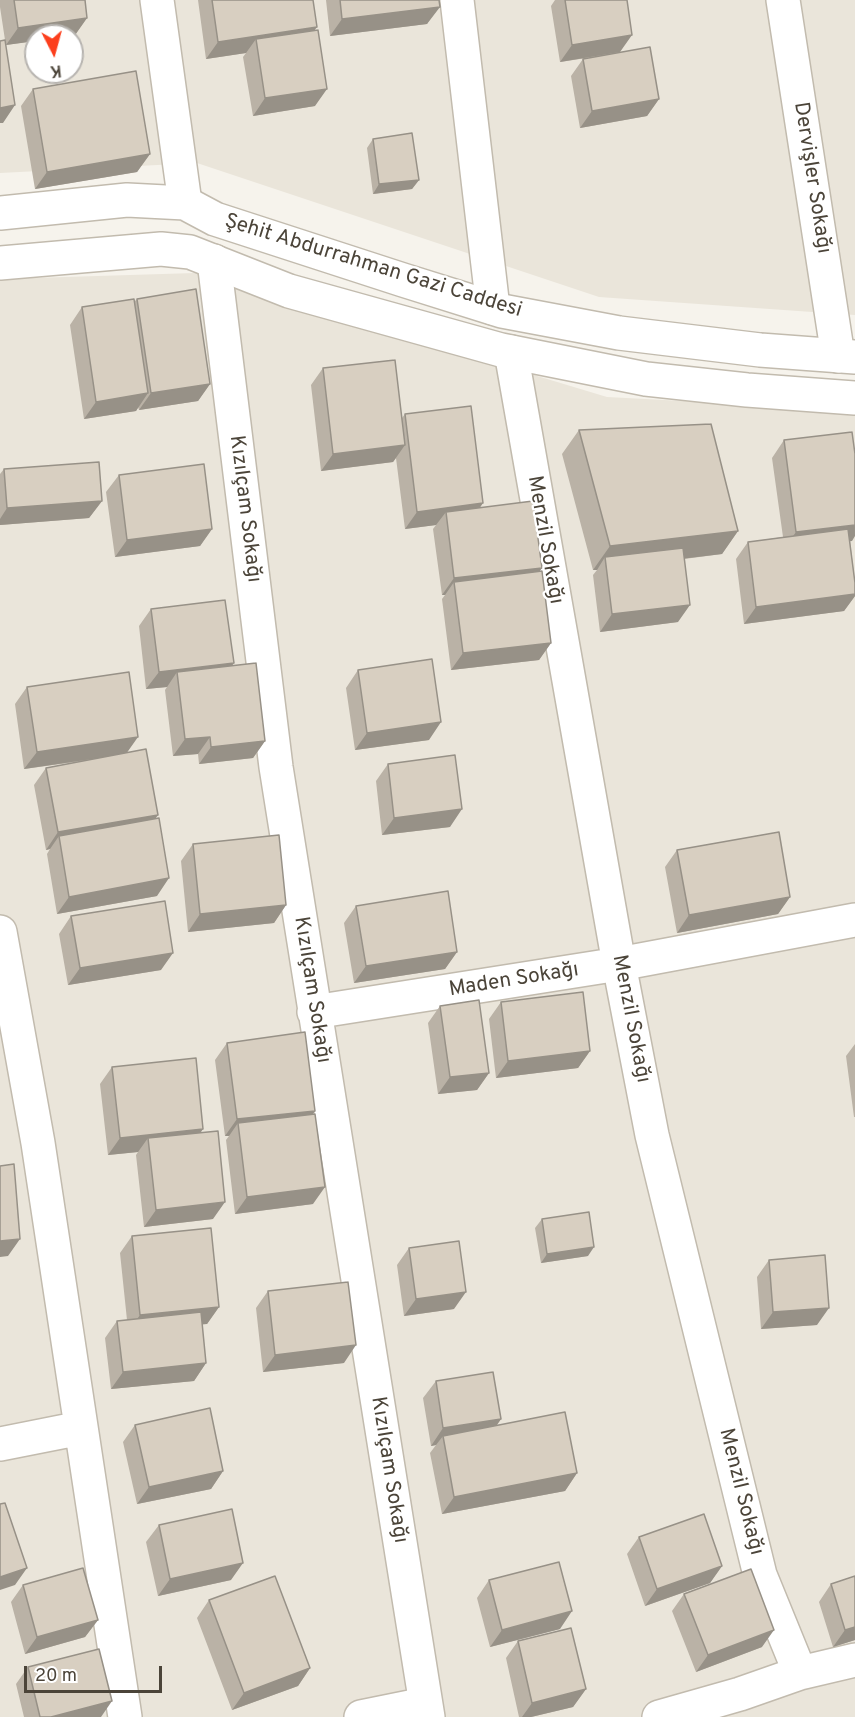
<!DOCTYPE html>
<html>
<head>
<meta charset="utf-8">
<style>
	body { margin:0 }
	#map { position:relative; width:855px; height:1717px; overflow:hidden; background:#f6f3ec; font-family:Overpass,sans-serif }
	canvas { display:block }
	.north { position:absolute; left:24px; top:24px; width:60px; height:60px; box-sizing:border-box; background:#fff; border:2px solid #b7b4b0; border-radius:50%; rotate:174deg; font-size:16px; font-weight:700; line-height:24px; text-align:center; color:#4b4439 }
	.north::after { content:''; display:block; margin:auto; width:21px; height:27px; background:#fc3f1d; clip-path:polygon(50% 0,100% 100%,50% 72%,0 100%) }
	.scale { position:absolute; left:24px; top:1666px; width:138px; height:27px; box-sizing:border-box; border:3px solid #4b4439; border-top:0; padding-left:8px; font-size:18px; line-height:21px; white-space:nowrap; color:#4b4439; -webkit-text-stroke:4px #fff; paint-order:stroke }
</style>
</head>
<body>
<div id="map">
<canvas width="855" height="1717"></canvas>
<div class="north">K</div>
<div class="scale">20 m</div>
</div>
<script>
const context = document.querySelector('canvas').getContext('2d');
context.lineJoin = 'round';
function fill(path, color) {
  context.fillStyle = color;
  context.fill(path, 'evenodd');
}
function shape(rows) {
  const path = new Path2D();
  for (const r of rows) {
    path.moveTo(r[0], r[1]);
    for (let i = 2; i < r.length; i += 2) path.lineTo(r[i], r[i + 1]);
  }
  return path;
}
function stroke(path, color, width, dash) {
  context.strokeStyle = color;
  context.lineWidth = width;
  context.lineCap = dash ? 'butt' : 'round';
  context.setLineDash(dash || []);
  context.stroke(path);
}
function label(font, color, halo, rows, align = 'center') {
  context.font = font + ' Overpass,sans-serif';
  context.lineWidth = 4.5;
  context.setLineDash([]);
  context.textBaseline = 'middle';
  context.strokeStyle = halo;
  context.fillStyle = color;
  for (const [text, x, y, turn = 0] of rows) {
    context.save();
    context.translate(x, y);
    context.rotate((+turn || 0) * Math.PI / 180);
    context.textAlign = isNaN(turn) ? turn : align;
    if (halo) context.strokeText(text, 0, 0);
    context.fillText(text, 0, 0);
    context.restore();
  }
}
fill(shape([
	[0,0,855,0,855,315,599,297,197,163,0,173],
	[36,36,72,36,72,72,36,72],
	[195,273,607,397,855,410,855,1717,0,1717,0,279]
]), '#eae5da');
const minor = shape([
	[157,0,185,203],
	[457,0,493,308],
	[783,0,838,356],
	[214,261,276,767,428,1717],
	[511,352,619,964,652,1135,760,1575,800,1673],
	[0,932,38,1143,125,1717],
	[314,1012,619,964,855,920],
	[0,1444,81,1428],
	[361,1717,425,1704],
	[659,1717,740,1694,800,1673,855,1660]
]);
const tertiary = shape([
	[0,213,127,200,185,203,215,219,403,280,502,311,619,333,760,350,855,357],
	[0,263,161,249,190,252,289,291,501,350,646,379,747,390,855,398]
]);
stroke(minor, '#c2bbae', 36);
stroke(tertiary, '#c2bbae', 36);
stroke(minor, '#fff', 33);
stroke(tertiary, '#fff', 33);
fill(shape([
	[0,0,85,0,87,18,75,35,6,45,3,123,5,40,0,7],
	[198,0,313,0,315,106,253,116,243,57,246,53,206,59],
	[326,0,439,0,427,24,330,36],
	[555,0,627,0,620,52,659,99,647,116,580,128,571,76,583,59,613,54,560,62,551,6],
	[33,89,150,154,137,172,35,189,21,106],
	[373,139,419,180,412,189,373,194,367,148],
	[137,299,210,384,198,401,139,410,138,407,136,411,84,419,70,325,82,307,134,302],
	[323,368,402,418,405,414,480,508,539,571,551,643,539,660,451,670,442,599,445,595,442,595,433,529,436,525,405,529,396,458,393,462,321,471,311,385],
	[579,430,738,531,722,554,684,559,678,622,600,632,593,575,597,570,593,570,562,454],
	[784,440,852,541,850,541,855,583,855,596,844,611,744,624,736,559,748,542,783,537,772,458],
	[4,469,102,501,89,518,0,525,0,474],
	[119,475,212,529,200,546,115,557,106,492],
	[151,609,231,666,265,741,253,758,199,764,198,754,173,756,165,690,167,687,146,689,139,626],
	[358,670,429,740,355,750,346,688],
	[27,687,127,753,155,819,157,896,57,914,47,854,50,849,46,850,34,785,46,768,90,760,24,769,15,704],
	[388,764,450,827,382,835,376,781],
	[193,844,286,905,274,923,188,932,181,861],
	[677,850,790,897,778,914,677,933,665,867],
	[356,906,457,952,445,969,354,983,344,923],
	[71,916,161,970,68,985,59,934],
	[501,1002,590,1051,578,1068,496,1078,489,1019],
	[440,1006,489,1073,477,1090,438,1094,428,1023],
	[227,1043,315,1111,312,1115,313,1204,235,1214,226,1140,229,1136,225,1136,215,1060],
	[855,1044,855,1117,854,1117,846,1056],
	[112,1067,201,1133,213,1219,144,1227,136,1155,138,1152,108,1155,100,1084],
	[542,1219,588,1256,541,1263,535,1228],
	[132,1236,219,1307,207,1324,202,1324,206,1363,194,1381,111,1389,105,1338,117,1321,127,1320,120,1253],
	[409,1248,454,1309,404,1316,397,1265],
	[769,1260,817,1325,761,1329,757,1277],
	[268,1291,344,1363,263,1372,256,1308],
	[436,1381,501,1419,497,1425,577,1473,565,1491,442,1514,430,1453,436,1445,431,1446,423,1398],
	[135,1425,223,1471,211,1489,137,1504,123,1442],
	[159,1525,231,1580,158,1596,146,1542],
	[639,1537,722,1566,710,1583,645,1606,627,1554],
	[855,1576,855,1640,833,1647,819,1602,831,1584],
	[489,1580,560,1629,490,1647,477,1598],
	[23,1585,98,1620,85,1637,25,1654,11,1602],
	[684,1594,762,1647,696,1672,672,1611],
	[209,1600,310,1668,298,1686,232,1710,197,1618],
	[518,1641,586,1689,573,1707,531,1717,519,1717,506,1658],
	[28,1667,101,1717,24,1717,16,1684]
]), '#bab2a6');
fill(shape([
	[440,7,427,24,330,36,342,19],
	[87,18,75,35,69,36,36,36,36,41,6,45,18,28],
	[317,27,304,44,256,39,246,53,206,59,218,42],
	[632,35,620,52,560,62,572,45],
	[327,89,315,106,253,116,265,98],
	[659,99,647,116,580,128,592,111],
	[15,105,3,123,0,123,0,108],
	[150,154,137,172,35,189,47,172],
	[419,180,412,189,373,194,379,184],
	[210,384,198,401,139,410,151,393],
	[148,393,136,411,84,419,96,402],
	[405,445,393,462,321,471,333,454],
	[102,501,89,518,0,525,0,519,7,508],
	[483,503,471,521,446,512,436,525,405,529,417,512],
	[855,525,855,536,852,541,784,549,796,532],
	[212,529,200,546,115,557,127,540],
	[738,531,722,554,606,568,605,557,597,570,593,570,610,546],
	[542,568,530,585,454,582,445,595,442,595,454,578],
	[855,594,855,596,844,611,744,624,756,607],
	[690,605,678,622,600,632,612,614],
	[551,643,539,660,451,670,463,653],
	[234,663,222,680,177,672,167,687,146,689,159,672],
	[441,722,429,740,355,750,367,733],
	[138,737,126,754,24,769,37,752],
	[210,737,198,754,173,756,185,739],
	[265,741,253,758,199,764,211,747],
	[462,809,450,827,382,835,394,818],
	[158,815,146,832,59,836,50,849,46,850,58,832],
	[169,878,157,896,57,914,69,897],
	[790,897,778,914,677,933,689,915],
	[286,905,274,923,188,932,200,914],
	[457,952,445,969,354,983,366,966],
	[173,953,161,970,68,985,80,968],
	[590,1051,578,1068,496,1078,508,1061],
	[489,1073,477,1090,438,1094,450,1077],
	[315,1111,303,1128,238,1123,229,1136,225,1136,237,1119],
	[203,1129,191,1147,148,1138,138,1152,108,1155,120,1138],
	[325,1187,313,1204,235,1214,247,1197],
	[225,1202,213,1219,144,1227,156,1210],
	[20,1239,8,1256,0,1257,0,1241],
	[594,1247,588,1256,541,1263,547,1254],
	[466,1292,454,1309,404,1316,416,1299],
	[219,1307,207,1324,128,1332,140,1315],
	[829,1308,817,1325,761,1329,773,1312],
	[356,1345,344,1363,263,1372,275,1355],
	[206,1363,194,1381,111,1389,123,1372],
	[501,1419,489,1436,443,1436,436,1445,431,1446,443,1428],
	[223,1471,211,1489,137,1504,149,1487],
	[577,1473,565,1491,442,1514,454,1497],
	[243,1563,231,1580,158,1596,170,1579],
	[722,1566,710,1583,645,1606,657,1589],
	[27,1568,15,1585,0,1590,0,1577],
	[572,1611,560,1629,490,1647,502,1630],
	[98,1620,85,1637,25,1654,37,1637],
	[855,1627,855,1640,833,1647,845,1630],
	[774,1630,762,1647,696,1672,708,1655],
	[310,1668,298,1686,232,1710,244,1693],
	[586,1689,573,1707,531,1717,522,1717,532,1703],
	[112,1701,101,1717,51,1717]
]), '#979187');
const building = shape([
	[14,0,85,0,87,18,18,28,14,0],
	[212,0,313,0,317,27,218,42,212,0],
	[340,0,439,0,440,7,342,19,340,0],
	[565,0,627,0,632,35,572,45,565,0],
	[318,30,327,89,265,98,256,39,318,30],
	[5,40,15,105,0,108,0,41,5,40],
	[650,47,659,99,592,111,583,59,650,47],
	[136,71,150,154,47,172,33,89,136,71],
	[412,133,419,180,379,184,373,139,412,133],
	[196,289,210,384,151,393,137,299,196,289],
	[134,299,148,393,96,402,82,307,134,299],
	[395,360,405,445,333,454,323,368,395,360],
	[471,406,483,503,417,512,405,414,471,406],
	[711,424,738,531,610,546,579,430,711,424],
	[852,432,855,454,855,525,796,532,784,440,852,432],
	[99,462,102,501,7,508,4,469,99,462],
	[204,464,212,529,127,540,119,475,204,464],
	[533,501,542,568,454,578,446,512,533,501],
	[848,529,855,583,855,594,756,607,748,542,848,529],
	[683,548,690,605,612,614,605,557,683,548],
	[542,571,551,643,463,653,454,582,542,571],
	[225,600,234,663,159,672,151,609,225,600],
	[432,659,441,722,367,733,358,670,432,659],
	[256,663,265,741,211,747,210,737,185,739,177,672,256,663],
	[129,672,138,737,37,752,27,687,129,672],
	[146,749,158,815,58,832,46,768,146,749],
	[455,755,462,809,394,818,388,764,455,755],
	[159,818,169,878,69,897,59,836,159,818],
	[779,832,790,897,689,915,677,850,779,832],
	[279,835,286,905,200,914,193,844,279,835],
	[448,891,457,952,366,966,356,906,448,891],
	[165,901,173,953,80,968,71,916,165,901],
	[583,992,590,1051,508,1061,501,1002,583,992],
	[479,1000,489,1073,450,1077,440,1006,479,1000],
	[305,1032,315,1111,237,1119,227,1043,305,1032],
	[196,1058,203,1129,120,1138,112,1067,196,1058],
	[315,1114,325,1187,247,1197,238,1123,315,1114],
	[218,1131,225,1202,156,1210,148,1138,218,1131],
	[14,1164,20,1239,0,1241,0,1166,14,1164],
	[589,1212,594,1247,547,1254,542,1219,589,1212],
	[211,1228,219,1307,140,1315,132,1236,211,1228],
	[459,1241,466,1292,416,1299,409,1248,459,1241],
	[825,1255,829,1308,773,1312,769,1260,825,1255],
	[348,1282,356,1345,275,1355,268,1291,348,1282],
	[201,1312,206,1363,123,1372,117,1321,201,1312],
	[493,1372,501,1419,443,1428,436,1381,493,1372],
	[210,1408,223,1471,149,1487,135,1425,210,1408],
	[565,1412,577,1473,454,1497,443,1436,565,1412],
	[5,1503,27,1568,0,1577,0,1504,5,1503],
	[232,1509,243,1563,170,1579,159,1525,232,1509],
	[704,1514,722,1566,657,1589,639,1537,704,1514],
	[559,1562,572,1611,502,1630,489,1580,559,1562],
	[83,1568,98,1620,37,1637,23,1585,83,1568],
	[751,1569,774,1630,708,1655,684,1594,751,1569],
	[275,1576,310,1668,244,1693,209,1600,275,1576],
	[855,1576,855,1627,845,1630,831,1584,855,1576],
	[571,1628,586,1689,532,1703,518,1641,571,1628],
	[99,1649,112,1701,51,1717,40,1717,28,1667,99,1649]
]);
fill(building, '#d8cfc1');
stroke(building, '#979187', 1.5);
label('21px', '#4b4439', '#fff', [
	["Dervişler Sokağı",811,178,81],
	["Şehit Abdurrahman Gazi Caddesi",373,267,17],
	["Kızılçam Sokağı",244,509,83],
	["Menzil Sokağı",544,540,80],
	["Maden Sokağı",514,981,-9],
	["Kızılçam Sokağı",311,990,81],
	["Menzil Sokağı",630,1019,79],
	["Kızılçam Sokağı",388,1470,81],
	["Menzil Sokağı",740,1492,76]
]);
</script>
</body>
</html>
